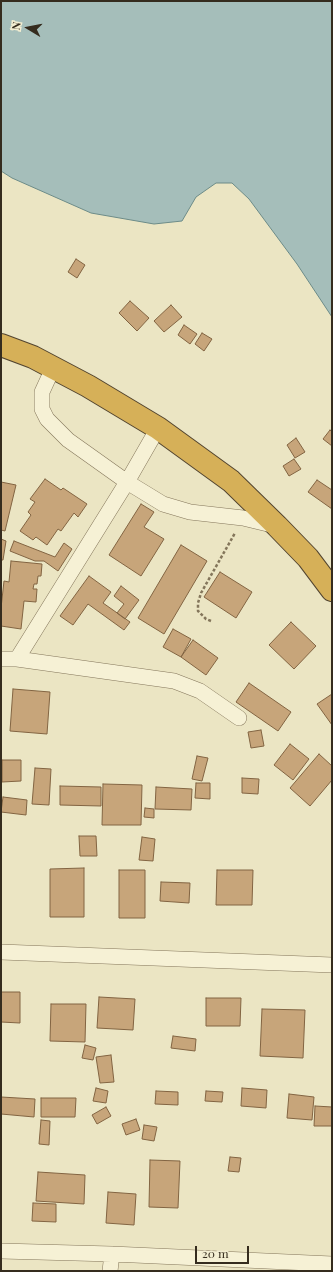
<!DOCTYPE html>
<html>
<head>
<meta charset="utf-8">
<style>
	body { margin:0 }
	#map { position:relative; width:333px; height:1272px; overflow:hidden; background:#ebe5c3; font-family:"Playfair Display",serif }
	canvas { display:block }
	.frame { position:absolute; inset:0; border:2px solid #352c1e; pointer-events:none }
	.north { position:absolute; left:8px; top:8px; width:40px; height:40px; -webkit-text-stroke:3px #f3eed2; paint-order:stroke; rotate:280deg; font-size:11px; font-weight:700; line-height:16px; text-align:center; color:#352c1e }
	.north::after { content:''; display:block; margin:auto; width:14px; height:18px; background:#352c1e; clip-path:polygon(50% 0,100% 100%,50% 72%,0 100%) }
	.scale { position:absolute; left:195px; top:1246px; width:54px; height:18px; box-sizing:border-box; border:2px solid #352c1e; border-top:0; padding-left:5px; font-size:12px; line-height:14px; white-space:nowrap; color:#352c1e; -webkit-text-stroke:3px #f3eed2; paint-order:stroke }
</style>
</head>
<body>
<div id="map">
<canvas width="333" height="1272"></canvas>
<div class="frame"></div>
<div class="north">N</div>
<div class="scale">20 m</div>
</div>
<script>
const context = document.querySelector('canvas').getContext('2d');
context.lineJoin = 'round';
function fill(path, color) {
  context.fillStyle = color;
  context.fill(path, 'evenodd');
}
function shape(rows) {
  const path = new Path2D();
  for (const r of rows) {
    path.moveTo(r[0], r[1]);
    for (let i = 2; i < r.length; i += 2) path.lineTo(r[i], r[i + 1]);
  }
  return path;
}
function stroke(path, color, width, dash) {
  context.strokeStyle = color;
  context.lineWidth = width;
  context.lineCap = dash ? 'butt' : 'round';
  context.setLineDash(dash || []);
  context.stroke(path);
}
const water = shape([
	[1,1,332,1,332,317,297,264,249,199,232,183,216,183,196,197,182,221,154,224,91,213,12,178,1,171,1,1]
]);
fill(water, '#a5beba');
stroke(water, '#6c8b88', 1);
const building = shape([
	[76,259,85,265,77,278,68,272,76,259],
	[130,301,149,318,137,331,119,313,130,301],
	[171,305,182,317,164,332,154,321,171,305],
	[184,325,197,334,190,344,178,335,184,325],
	[202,333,212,339,204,351,195,344,202,333],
	[330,430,332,432,332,446,323,439,330,430],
	[296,438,305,452,295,458,287,445,296,438],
	[294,459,301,469,289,476,283,466,294,459],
	[45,479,61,490,63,488,87,504,78,517,74,513,61,531,58,529,47,545,36,537,33,540,20,531,31,515,28,512,35,502,30,499,45,479],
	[317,480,332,490,332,509,308,492,317,480],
	[1,482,16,485,5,531,1,530,1,482],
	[141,504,154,512,144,527,164,539,141,576,109,555,141,504],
	[1,539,6,541,3,560,1,560,1,539],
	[14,541,55,557,64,543,72,549,58,571,44,561,35,561,10,551,14,541],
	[181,545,207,561,164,634,138,618,181,545],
	[11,561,42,564,41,576,38,576,37,584,34,584,33,589,37,589,36,602,24,601,21,629,1,626,1,608,4,581,9,582,11,561],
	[220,572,252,592,236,618,204,597,220,572],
	[89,576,111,592,103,603,130,622,124,630,88,604,73,625,60,616,89,576],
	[121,586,139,600,125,619,117,613,124,604,114,596,121,586],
	[291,622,316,646,294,669,269,645,291,622],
	[173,629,191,639,181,657,163,647,173,629],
	[193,640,218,658,206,675,181,657,193,640],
	[249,683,291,712,278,731,236,702,249,683],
	[13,689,50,692,47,734,10,731,13,689],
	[332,694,332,725,317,704,332,694],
	[261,730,264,746,251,748,248,732,261,730],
	[290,744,309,759,293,780,274,765,290,744],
	[319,754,332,766,332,780,310,806,290,788,319,754],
	[197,756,208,758,202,781,192,779,197,756],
	[2,760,21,760,21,781,2,782,2,760],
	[35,768,51,769,49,805,32,804,35,768],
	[242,778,259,779,258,794,242,793,242,778],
	[196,783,210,783,210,799,195,798,196,783],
	[103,784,142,785,141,825,102,825,103,784],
	[60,786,101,787,101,806,60,805,60,786],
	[156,787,192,789,191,810,155,809,156,787],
	[3,797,27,800,26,815,1,812,3,797],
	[145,808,154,809,154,818,144,817,145,808],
	[79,836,96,836,97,856,80,856,79,836],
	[142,837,155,839,153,861,139,860,142,837],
	[84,868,84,917,50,917,50,869,84,868],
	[119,870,145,870,145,918,119,918,119,870],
	[217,870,253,870,252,905,216,905,217,870],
	[161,882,190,883,189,903,160,901,161,882],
	[1,992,20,992,20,1023,1,1022,1,992],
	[99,997,135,999,133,1030,97,1028,99,997],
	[206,998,241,998,240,1026,206,1026,206,998],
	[51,1004,86,1004,85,1042,50,1041,51,1004],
	[262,1009,305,1010,303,1058,260,1056,262,1009],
	[173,1036,196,1039,195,1051,171,1048,173,1036],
	[85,1045,96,1048,93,1060,82,1058,85,1045],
	[111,1055,114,1082,100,1083,96,1057,111,1055],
	[96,1088,108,1091,106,1103,93,1101,96,1088],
	[242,1088,267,1090,266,1108,241,1106,242,1088],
	[156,1091,178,1092,178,1105,155,1104,156,1091],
	[206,1091,223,1092,222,1102,205,1101,206,1091],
	[289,1094,314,1097,312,1120,287,1118,289,1094],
	[1,1097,35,1099,34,1117,1,1114,1,1097],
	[41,1098,76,1098,75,1117,41,1117,41,1098],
	[315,1106,332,1107,332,1126,314,1126,315,1106],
	[106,1107,111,1116,97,1124,92,1115,106,1107],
	[136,1119,140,1130,126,1135,122,1124,136,1119],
	[41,1120,50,1121,49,1145,39,1144,41,1120],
	[144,1125,157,1127,154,1141,142,1139,144,1125],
	[230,1157,241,1158,239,1172,228,1171,230,1157],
	[150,1160,180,1161,178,1208,149,1207,150,1160],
	[38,1172,85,1175,84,1204,36,1201,38,1172],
	[108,1192,136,1194,134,1225,106,1223,108,1192],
	[33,1203,56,1204,56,1222,32,1221,33,1203]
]);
fill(building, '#c7a57a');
stroke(building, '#826442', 1);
const street = shape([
	[53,368,42,392,42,409,47,419,68,440,127,482,163,504,190,512,243,518,276,526],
	[1,659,17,659,174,681,200,691,239,718],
	[17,659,127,482,158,428],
	[1,952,332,965],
	[1,1251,112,1254,332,1264],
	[110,1271,112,1254]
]);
const highway = shape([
	[1,345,33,357,88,386,158,428,231,481,277,526,308,558,332,590]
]);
stroke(street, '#84765b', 16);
stroke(highway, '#52442f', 24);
stroke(shape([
	[211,621,206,619,198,611,198,603,201,593,235,533]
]), '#84765b', 2.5, [3, 2]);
stroke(street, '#f6f1d5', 15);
stroke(highway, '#d6b058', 22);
</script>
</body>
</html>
